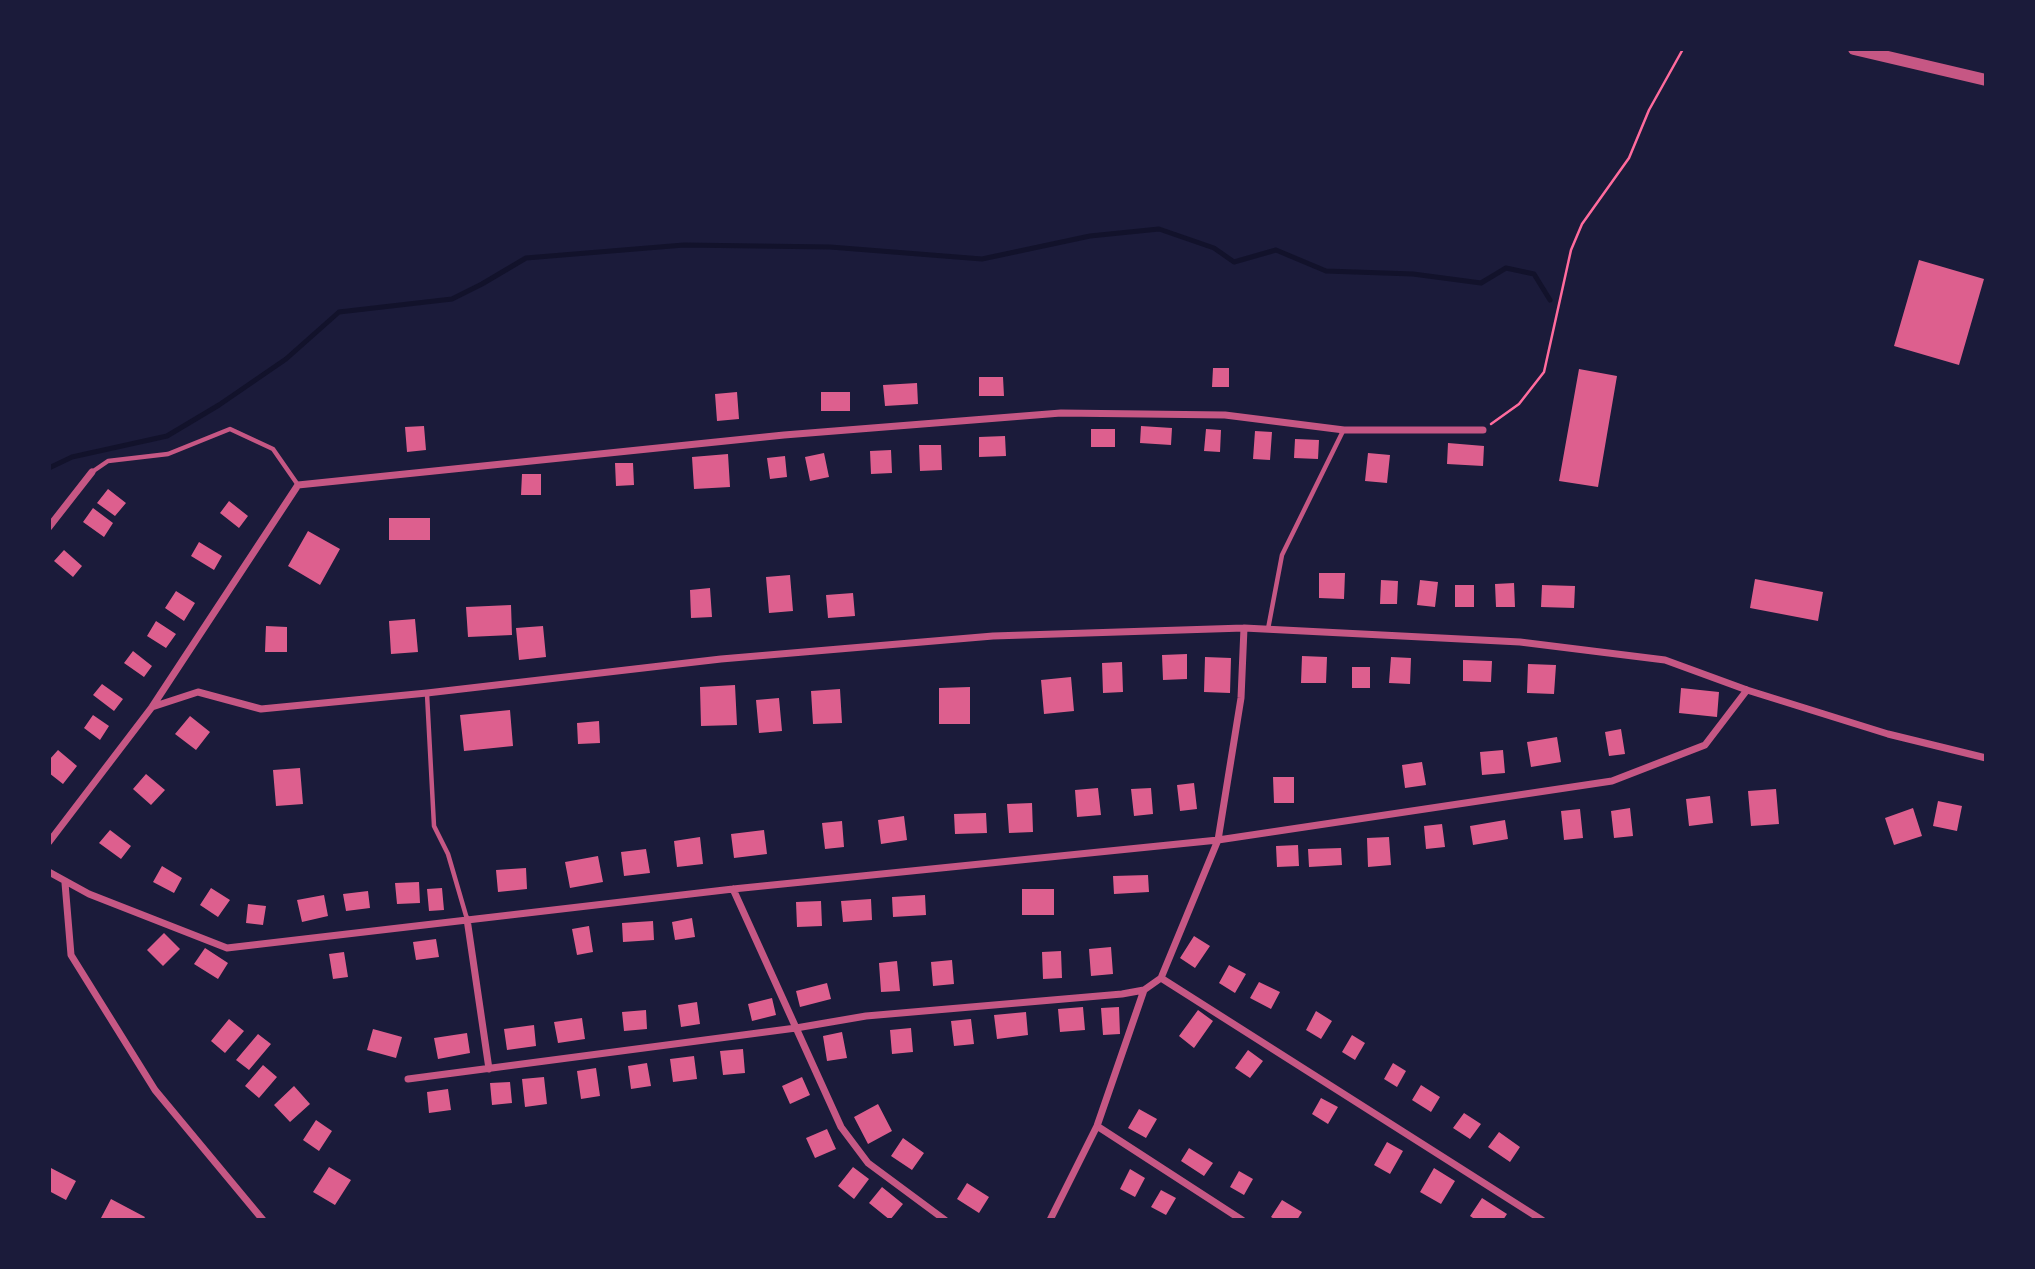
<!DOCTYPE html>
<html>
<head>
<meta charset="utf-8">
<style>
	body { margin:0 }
	#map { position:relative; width:2035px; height:1269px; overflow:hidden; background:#1b1b3a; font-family:Rubik,sans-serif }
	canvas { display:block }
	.frame { position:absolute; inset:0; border:51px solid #1b1b3a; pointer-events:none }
</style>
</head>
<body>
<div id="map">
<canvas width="2035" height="1269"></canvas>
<div class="frame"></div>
</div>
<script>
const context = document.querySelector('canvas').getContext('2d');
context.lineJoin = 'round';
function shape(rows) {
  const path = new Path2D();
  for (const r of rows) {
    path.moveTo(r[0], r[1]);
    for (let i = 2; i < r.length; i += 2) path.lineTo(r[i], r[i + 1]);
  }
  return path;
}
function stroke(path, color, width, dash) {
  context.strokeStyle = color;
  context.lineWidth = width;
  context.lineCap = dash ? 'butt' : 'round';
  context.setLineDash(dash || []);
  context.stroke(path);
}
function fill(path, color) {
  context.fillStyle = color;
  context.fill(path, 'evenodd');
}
stroke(shape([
	[49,468,72,457,167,436,219,405,286,359,339,312,452,299,482,284,526,258,684,245,830,247,982,259,1090,236,1159,229,1214,248,1234,262,1276,250,1326,271,1413,274,1481,283,1506,268,1534,274,1550,300]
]), '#12122b', 5);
fill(shape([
	[1919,260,1984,279,1959,365,1894,346],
	[1213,368,1229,368,1229,387,1212,387],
	[1579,369,1617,376,1598,487,1559,481],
	[979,377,1003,377,1004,396,979,396],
	[917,383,918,404,885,406,883,385],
	[737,392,739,419,717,421,715,394],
	[821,392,850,392,850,411,821,411],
	[424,426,426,450,407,452,405,427],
	[1141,426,1172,428,1171,445,1140,443],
	[1091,429,1115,429,1115,447,1091,447],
	[1206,429,1221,430,1220,452,1204,451],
	[1255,431,1272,432,1270,460,1253,459],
	[1005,436,1006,456,979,457,979,437],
	[1295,439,1319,440,1318,459,1294,458],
	[1448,443,1484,446,1483,466,1447,464],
	[919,445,941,445,942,470,920,471],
	[891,450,892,473,871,474,870,451],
	[824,453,829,477,810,481,805,457],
	[1368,453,1390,455,1387,483,1365,481],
	[728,454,730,487,694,489,692,457],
	[785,456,787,477,770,479,767,458],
	[615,463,633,463,634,485,616,486],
	[522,474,541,474,541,495,521,495],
	[108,489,126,503,115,516,97,503],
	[229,501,248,516,239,528,220,513],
	[93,508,113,523,104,537,83,522],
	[389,518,430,518,430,540,389,540],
	[308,531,340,549,320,585,288,566],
	[199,542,222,556,214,570,191,556],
	[64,550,82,566,73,577,54,561],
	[1319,573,1345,573,1344,599,1319,598],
	[790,575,793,611,769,613,766,577],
	[1755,579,1823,592,1818,621,1750,608],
	[1381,580,1398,581,1397,604,1380,604],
	[1420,580,1438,582,1435,607,1417,605],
	[1514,583,1515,607,1496,607,1495,584],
	[1455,585,1474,585,1474,607,1455,607],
	[1542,585,1575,586,1574,608,1541,607],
	[710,588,712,617,691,618,690,590],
	[176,591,195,603,184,621,165,608],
	[853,593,855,616,828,618,826,595],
	[511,605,512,635,468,637,466,607],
	[415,619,418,652,391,654,389,621],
	[156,621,176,634,166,648,147,636],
	[266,626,287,627,287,652,265,652],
	[543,626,546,657,519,660,516,628],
	[133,651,152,666,144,677,124,663],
	[1187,654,1187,679,1163,680,1162,655],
	[1302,656,1327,657,1326,683,1301,683],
	[1205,657,1231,658,1230,693,1204,692],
	[1391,657,1411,658,1410,684,1389,683],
	[1463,660,1492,661,1491,682,1463,681],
	[1122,662,1123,692,1103,693,1102,663],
	[1528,664,1556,665,1554,694,1527,693],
	[1352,667,1370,667,1370,688,1352,688],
	[1071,677,1074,711,1044,714,1041,680],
	[102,684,123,699,114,711,93,695],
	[735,685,737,725,701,726,700,687],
	[970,687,970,724,939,724,939,688],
	[1681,688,1719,692,1717,717,1679,713],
	[840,689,842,723,813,724,811,691],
	[779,698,782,731,759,733,756,700],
	[510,710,513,746,464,751,460,715],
	[93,715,109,726,100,740,84,728],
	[190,716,210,732,196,750,175,734],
	[599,721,600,743,578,744,577,723],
	[1621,729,1625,754,1609,756,1605,732],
	[1557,737,1561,762,1531,767,1527,742],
	[58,750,77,766,63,784,49,773,49,760],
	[1503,750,1505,773,1482,775,1480,752],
	[1422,762,1426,785,1405,788,1402,765],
	[300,768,303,804,276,806,273,770],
	[146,774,165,790,151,805,133,789],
	[1273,777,1294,777,1294,803,1274,803],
	[1194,783,1197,809,1180,811,1177,785],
	[1098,788,1101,815,1077,817,1075,790],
	[1151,788,1153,814,1134,816,1131,789],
	[1776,789,1779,824,1751,826,1748,791],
	[1710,796,1713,823,1689,826,1686,799],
	[1938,801,1962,806,1957,831,1933,826],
	[1032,803,1033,832,1009,833,1007,804],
	[1630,808,1633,836,1614,838,1611,811],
	[1913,808,1922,836,1894,845,1885,818],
	[1580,809,1583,838,1564,840,1561,811],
	[986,813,987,833,955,834,954,814],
	[904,816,907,840,881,844,878,820],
	[1505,820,1508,839,1473,845,1470,826],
	[842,821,844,847,825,849,822,823],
	[1442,824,1445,847,1426,849,1424,826],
	[110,830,131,846,121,859,99,843],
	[764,830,767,854,734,858,731,834],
	[700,837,703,864,677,867,674,841],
	[1389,837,1391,865,1368,867,1367,838],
	[1298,845,1299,866,1277,867,1276,846],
	[1341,848,1342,865,1309,867,1308,849],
	[646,849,650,873,624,876,621,852],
	[598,856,603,882,570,888,565,862],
	[162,866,182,878,174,893,153,882],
	[526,868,527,889,498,892,496,870],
	[1148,875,1149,892,1114,894,1113,876],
	[419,882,420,903,397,904,395,883],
	[211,888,230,900,218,917,200,905],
	[442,888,444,910,429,911,427,889],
	[1022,889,1054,889,1054,915,1022,915],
	[368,891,370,908,346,911,343,894],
	[324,895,328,916,302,922,297,900],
	[925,895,926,915,893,917,892,897],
	[871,899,872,920,843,922,841,901],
	[821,901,822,926,797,927,796,902],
	[248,904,266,906,263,925,246,923],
	[692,918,695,937,675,940,672,922],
	[653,921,654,940,623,942,622,923],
	[589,926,593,952,577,955,572,929],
	[164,933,180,949,163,966,147,950],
	[1194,936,1210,946,1195,968,1180,958],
	[436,939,439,957,416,960,413,942],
	[1111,947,1113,974,1091,976,1089,949],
	[205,948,228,963,218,979,194,964],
	[1061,951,1062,978,1043,979,1042,952],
	[344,952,348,977,333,979,329,954],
	[952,960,954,984,933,986,931,962],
	[897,961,900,991,881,992,879,963],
	[1229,965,1246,974,1235,993,1219,983],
	[1259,982,1280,992,1271,1009,1250,998],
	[827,983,831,999,800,1007,796,991],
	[772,998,776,1015,752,1021,748,1004],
	[697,1002,700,1024,681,1027,678,1005],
	[1083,1007,1085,1030,1060,1032,1058,1009],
	[1119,1007,1120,1034,1103,1035,1101,1008],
	[646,1010,647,1029,624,1031,622,1012],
	[1198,1010,1213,1021,1194,1048,1179,1036],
	[1316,1011,1332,1021,1321,1039,1306,1030],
	[1026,1012,1028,1035,997,1039,994,1015],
	[582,1018,585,1039,558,1043,554,1022],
	[229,1019,244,1031,225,1053,211,1041],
	[971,1019,974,1044,954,1046,951,1021],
	[534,1025,536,1046,507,1050,504,1029],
	[911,1028,913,1052,892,1054,890,1030],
	[373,1029,402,1037,396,1058,367,1050],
	[842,1032,847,1058,827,1061,823,1036],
	[467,1033,470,1053,438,1059,434,1038],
	[258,1034,271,1044,249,1070,236,1060],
	[1352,1035,1365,1043,1355,1060,1342,1052],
	[743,1049,745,1073,723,1075,720,1051],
	[1248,1050,1263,1061,1250,1078,1235,1068],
	[694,1056,697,1079,673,1082,670,1059],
	[647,1063,651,1086,631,1089,628,1066],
	[1393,1063,1406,1071,1397,1087,1384,1079],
	[263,1065,277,1077,259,1098,245,1086],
	[596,1068,600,1096,581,1099,577,1071],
	[544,1077,547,1104,525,1107,522,1079],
	[802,1077,810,1095,790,1104,782,1086],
	[510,1082,512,1103,492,1105,490,1083],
	[1421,1085,1440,1097,1431,1112,1412,1100],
	[294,1086,310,1104,290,1122,274,1105],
	[448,1089,451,1110,429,1113,427,1092],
	[1321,1098,1338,1107,1328,1124,1312,1114],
	[878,1104,892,1131,868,1144,854,1117],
	[1139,1109,1157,1119,1146,1138,1128,1128],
	[1464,1113,1481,1124,1470,1139,1453,1128],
	[316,1120,332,1131,319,1151,303,1140],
	[827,1129,836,1149,815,1158,806,1138],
	[1499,1132,1520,1147,1510,1162,1488,1147],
	[903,1138,924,1153,912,1170,891,1156],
	[1387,1142,1403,1151,1390,1174,1374,1165],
	[1189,1148,1213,1163,1204,1176,1181,1161],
	[49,1167,76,1181,66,1200,49,1191],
	[329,1167,351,1180,335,1205,313,1192],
	[853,1167,869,1179,854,1199,838,1186],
	[1434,1168,1455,1181,1441,1204,1420,1192],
	[1130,1169,1145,1178,1135,1197,1120,1189],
	[1239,1171,1253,1179,1244,1195,1230,1187],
	[967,1183,989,1197,979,1213,957,1199],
	[882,1187,903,1204,890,1220,869,1203],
	[1161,1190,1176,1198,1166,1215,1151,1207],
	[1482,1198,1507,1214,1503,1220,1476,1220,1470,1216],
	[111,1199,145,1217,143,1220,101,1218],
	[1282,1200,1302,1212,1297,1220,1276,1220,1271,1217]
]), '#dd5f8e');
stroke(shape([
	[1491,424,1519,404,1544,372,1571,250,1582,224,1629,158,1649,110,1683,49]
]), '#ff6b9d', 2.5);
stroke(shape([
	[92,472,108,461,168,454,230,429,273,449,298,485],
	[1268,629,1282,555,1343,431],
	[427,694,434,826,448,854,467,919]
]), '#c65784', 4.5);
stroke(shape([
	[49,527,92,472],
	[152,707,198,692,261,709,427,693,721,659,993,636,1244,628,1520,642,1665,660,1747,690,1888,734,1986,758],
	[49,842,152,707,298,485,784,435,1061,413,1225,415,1344,430,1483,430],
	[49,872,89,894,227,948,733,889,1218,840,1612,781,1705,745,1747,690],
	[65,883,71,955,155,1090,263,1220],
	[733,889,841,1127,868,1163,945,1220],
	[467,919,489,1069],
	[1161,978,1542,1220],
	[408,1079,796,1028,866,1016,1122,994,1144,990],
	[1097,1126,1242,1220],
	[1050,1220,1097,1126,1144,990,1161,978,1218,840,1241,698,1244,628]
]), '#c65784', 7);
stroke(shape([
	[1854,49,1986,80]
]), '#c65784', 12);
</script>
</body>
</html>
